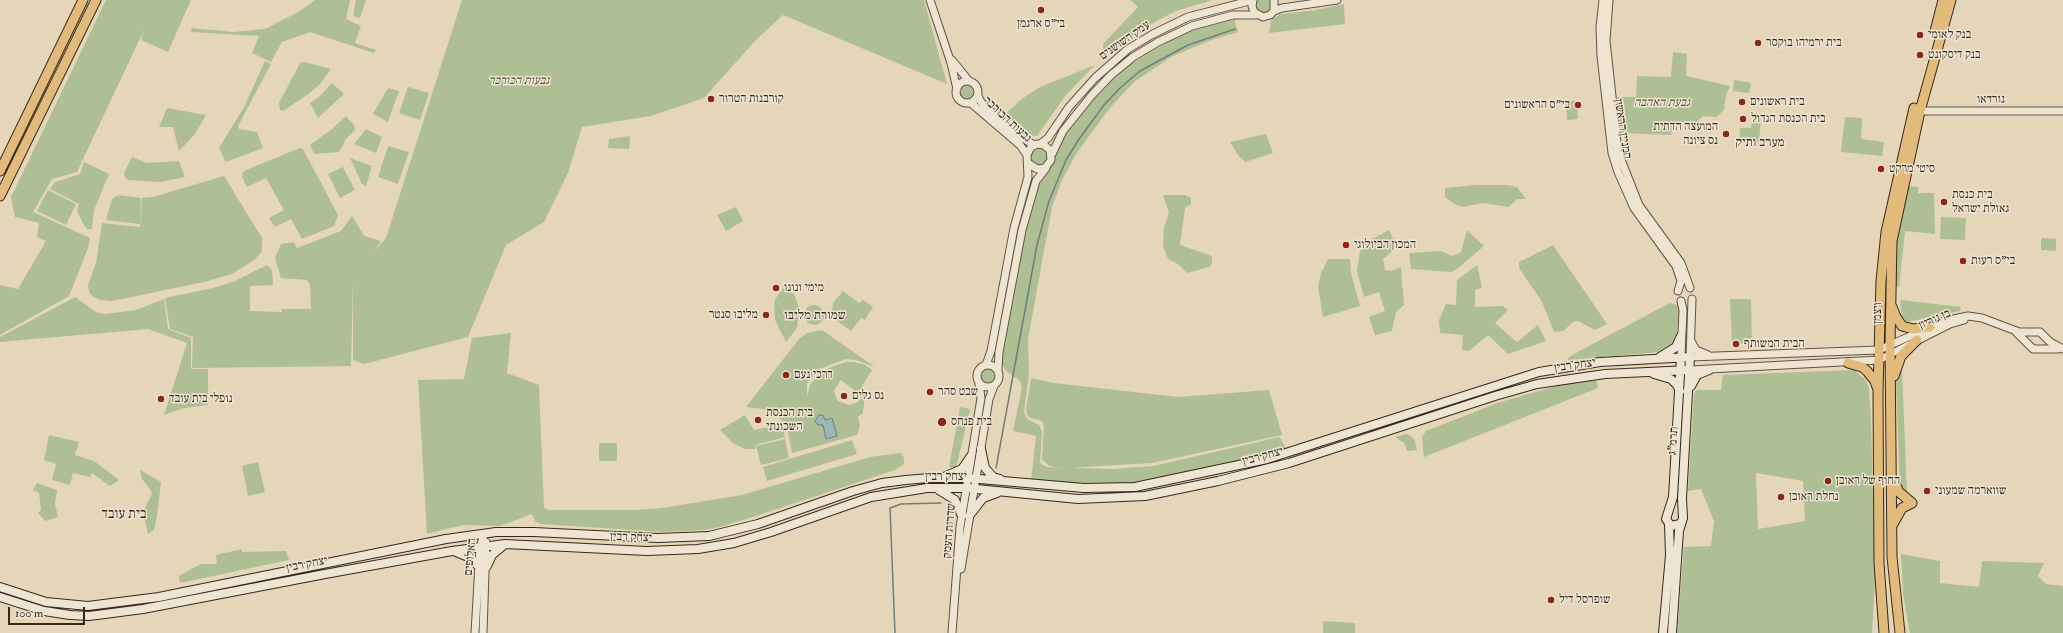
<!DOCTYPE html>
<html>
<head>
<meta charset="utf-8">
<style>
	body { margin:0 }
	#map { position:relative; width:2063px; height:633px; overflow:hidden; background:#e5d6b9; font-family:"IM FELL Double Pica",serif }
	canvas { display:block }
	.scale { position:absolute; left:8px; top:607px; width:77px; height:18px; box-sizing:border-box; border:2px solid #36291c; border-top:0; padding-left:5px; font-size:12px; line-height:14px; white-space:nowrap; color:#36291c; -webkit-text-stroke:3px #eee4d2; paint-order:stroke }
</style>
</head>
<body>
<div id="map">
<canvas width="2063" height="633"></canvas>
<div class="scale">100 m</div>
</div>
<script>
const context = document.querySelector('canvas').getContext('2d');
context.lineJoin = 'round';
function fill(path, color) {
  context.fillStyle = color;
  context.fill(path, 'evenodd');
}
function shape(rows) {
  const path = new Path2D();
  for (const r of rows) {
    if (r.length === 3) {
      path.moveTo(r[0] + r[2], r[1]);
      path.arc(r[0], r[1], r[2], 0, 2 * Math.PI);
      continue;
    }
    path.moveTo(r[0], r[1]);
    for (let i = 2; i < r.length; i += 2) path.lineTo(r[i], r[i + 1]);
  }
  return path;
}
function stroke(path, color, width, dash) {
  context.strokeStyle = color;
  context.lineWidth = width;
  context.lineCap = dash ? 'butt' : 'round';
  context.setLineDash(dash || []);
  context.stroke(path);
}
function label(font, color, halo, rows, align = 'center') {
  context.font = font + ' "IM FELL Double Pica","Frank Ruhl Libre",serif';
  context.lineWidth = 3;
  context.setLineDash([]);
  context.textBaseline = 'middle';
  context.strokeStyle = halo;
  context.fillStyle = color;
  for (const [text, x, y, turn = 0] of rows) {
    context.save();
    context.translate(x, y);
    context.rotate((+turn || 0) * Math.PI / 180);
    context.textAlign = isNaN(turn) ? turn : align;
    if (halo) context.strokeText(text, 0, 0);
    context.fillText(text, 0, 0);
    context.restore();
  }
}
fill(shape([
	[106,0,191,0,168,52,141,40,145,28,77,172,52,179,33,212,90,238,88,248,69,296,0,335,0,285,18,289,46,241,37,237,39,223,15,217,11,197],
	[315,0,350,0,346,19,361,26,355,43,376,50,374,53,310,32,282,42,271,62,252,53,259,36,191,32,192,28,233,32,265,29,300,11],
	[356,0,366,0,360,18,353,16],
	[462,0,924,0,947,84,783,15,755,41,704,98,651,116,582,127,568,173,544,222,506,245,468,337,364,364,353,360,353,280,351,366,192,368,193,337,170,329,165,298,217,287,235,281,267,265,272,270,273,285,250,286,250,311,282,312,282,309,311,309,310,285,307,280,281,278,275,258,281,244,294,242,297,248,341,231,352,216,364,236,381,241,374,252,386,238],
	[1130,0,1213,0,1176,11,1162,18,1130,37,1103,57,1103,44,1138,7],
	[1256,0,1271,0,1271,10,1266,14,1259,13,1254,7],
	[1344,4,1345,24,1269,33,1271,20,1280,14,1316,10],
	[1234,18,1238,32,1209,41,1173,56,1134,82,1109,109,1076,154,1063,178,1052,207,1028,339,1029,373,1024,412,1027,419,1039,425,1042,432,1040,463,1047,467,1064,468,1049,466,1042,459,1044,426,1042,421,1030,418,1027,415,1026,410,1031,378,1054,383,1178,397,1269,390,1282,435,1152,463,1070,468,1113,469,1153,466,1280,437,1286,449,1157,481,1135,484,1098,485,1031,481,1036,436,1013,431,1022,388,1020,381,1006,371,1001,362,1026,220,1034,195,1059,144,1069,128,1102,89,1126,67,1169,41,1193,30],
	[1673,52,1687,54,1686,76,1730,86,1726,95,1724,110,1716,117,1703,116,1696,123,1681,123,1681,127,1672,127,1671,135,1619,133,1615,97,1636,97,1637,76,1671,77],
	[265,61,271,64,238,126,239,129,257,132,263,148,226,162,219,148,244,107],
	[304,62,331,69,320,84,307,95,283,111,280,110,279,103,300,63],
	[1095,65,1066,95,1037,136,1027,135,1005,114,1023,98,1040,87],
	[1734,80,1751,83,1749,93,1733,91],
	[332,83,344,94,318,118,310,103,319,97],
	[967,92,7],
	[408,87,429,93,420,120,399,113],
	[388,88,399,91,388,122,373,114],
	[1566,101,1577,101,1578,119,1567,120],
	[167,108,206,115,195,134,179,151,173,127,159,127],
	[346,116,354,125,355,128,354,131,346,139,339,152,314,154,310,145,332,129],
	[1758,117,1761,117,1759,142,1739,140,1740,128,1751,128,1752,123,1758,123],
	[1845,117,1862,118,1861,139,1884,142,1882,156,1841,152],
	[366,129,382,137,376,153,354,144],
	[1266,134,1273,153,1245,162,1238,155,1230,142],
	[630,136,629,149,608,148,609,139],
	[388,146,409,152,398,184,378,177],
	[1037,146,1045,148,1050,159,1041,167,1030,162,1029,154],
	[300,148,303,149,338,215,334,226,302,239,291,219,275,227,269,218,284,210,266,178,247,187,242,177,243,172,246,170],
	[132,157,147,163,179,161,185,177,160,182,128,180,125,177,124,173],
	[350,158,372,166,366,186,362,184],
	[84,162,109,174,94,210,92,229,87,229,84,225,77,211,79,204,50,189,55,182,80,174],
	[343,167,355,190,340,198,328,174],
	[224,176,262,238,262,251,254,260,232,274,204,282,112,301,100,300,92,296,89,292,88,285,96,263,102,223,140,227,142,198,153,197],
	[1475,185,1508,185,1517,187,1526,199,1517,199,1509,207,1483,203,1463,207,1456,205,1445,197,1445,188],
	[1908,186,1919,187,1918,193,1934,193,1935,234,1905,231,1899,287,1894,287,1895,245],
	[48,190,76,204,66,225,37,211],
	[118,195,141,198,140,224,106,220,112,199],
	[1163,195,1185,195,1191,198,1191,204,1185,208,1180,245,1212,256,1212,263,1209,267,1187,273,1178,264,1168,259,1163,246,1164,227,1169,213],
	[736,207,743,221,726,231,717,215],
	[1941,217,1966,218,1965,240,1940,239],
	[1389,230,1397,247,1383,259,1385,270,1391,271,1401,267,1404,305,1396,312,1392,331,1375,335,1369,317,1385,311,1379,292,1364,297,1357,272,1358,263,1360,251,1365,243],
	[1467,230,1484,246,1457,269,1451,272,1411,269,1409,253,1441,251,1452,256,1461,252],
	[2041,238,2056,239,2056,251,2041,250],
	[1553,245,1607,324,1595,330,1578,321,1573,322,1563,331,1554,332,1542,302,1519,268,1519,262],
	[1328,259,1350,259,1351,273,1360,306,1323,317,1318,287,1321,273],
	[1477,265,1482,288,1475,290,1475,307,1503,306,1508,310,1495,323,1517,342,1538,325,1546,341,1508,354,1488,335,1469,351,1462,350,1463,335,1440,333,1439,320,1446,304,1456,305,1457,280],
	[787,284,795,296,799,307,797,328,786,342,775,320,774,306,775,299],
	[843,291,859,303,863,300,873,307,865,320,861,318,851,331,831,317,833,303],
	[75,297,96,312,105,314,136,310,164,299,168,329,191,338,191,369,208,369,208,405,184,408,164,415,187,343,148,329,0,342,0,337],
	[1730,299,1751,299,1752,343,1732,344],
	[1900,300,1961,307,1960,311,1907,322,1902,318],
	[1670,303,1677,305,1679,308,1677,335,1671,346,1661,352,1567,360,1570,356],
	[814,315,10],
	[822,330,875,367,856,360,846,359,819,369,807,383,807,397,810,385,819,373,829,368,846,362,853,362,864,364,872,370,862,386,865,393,863,413,858,417,860,426,857,435,792,453,786,422,790,423,787,422,784,422,770,410,746,407,799,339,807,333],
	[841,380,863,397,856,403,849,405,838,401,835,395,834,390],
	[511,333,507,373,539,385,544,508,549,510,636,510,662,508,742,495,870,457,901,453,904,458,904,464,895,470,759,515,724,526,704,530,663,532,540,524,535,521,532,514,500,526,463,525,427,534,418,380,464,379,472,338],
	[988,376,9],
	[1902,368,1907,495,1900,491,1896,380],
	[1854,370,1865,379,1869,388,1871,419,1875,582,1872,633,1677,633,1684,547,1711,546,1714,521,1701,489,1688,491,1694,394,1697,390,1721,390,1723,375],
	[1756,473,1803,481,1805,521,1758,529],
	[1589,381,1596,381,1598,388,1424,457,1422,437,1426,431,1500,402,1560,385],
	[960,407,970,409,956,468,949,467],
	[745,415,754,430,782,424,785,437,756,445,755,449,745,449,734,444,720,430],
	[1406,434,1411,436,1415,441,1417,450,1407,451,1404,443,1395,437],
	[49,435,79,442,75,455,94,461,119,480,110,486,92,473,90,477,73,473,70,485,52,480,56,464,44,460],
	[785,439,789,458,761,465,756,446],
	[852,440,857,454,767,481,763,467],
	[599,443,617,443,617,461,599,461],
	[258,462,265,492,248,496,242,466],
	[140,470,161,482,157,516,154,530,148,534,143,512,152,494,150,489,142,479],
	[37,483,57,490,55,504,58,517,45,521,38,513,41,510,39,493,33,490],
	[242,549,242,552,286,551,289,560,180,583,179,576,195,567,201,564,217,564,216,555],
	[1901,554,1940,561,1940,583,1979,587,1982,561,2044,563,2038,576,2046,584,2063,586,2063,633,1910,633,1903,594],
	[1323,621,1355,623,1355,633,1323,633]
]), '#afbf94');
const water = shape([
	[819,415,823,415,825,420,832,418,837,436,826,439,823,425,818,425,815,421,819,415]
]);
fill(water, '#9ab7ba');
stroke(water, '#727e7b', 1);
stroke(shape([
	[996,468,1037,245,1049,201,1066,160,1079,139,1104,105,1120,88,1140,71,1188,45,1235,29],
	[895,633,890,508,901,504,941,503]
]), '#727e7b', 1.5);
const tertiary = shape([
	[930,0,951,63,957,89],
	[1253,0,1252,6,1254,12,1263,17,1270,15,1274,11,1274,0],
	[1603,0,1600,27,1601,56,1612,153,1618,172,1634,208,1676,266,1681,281,1678,291],
	[1609,0,1606,41,1618,152,1639,205,1681,263,1690,288],
	[1274,11,1282,8,1337,0],
	[952,60,969,81],
	[967,92,11],
	[978,96,981,102,1010,130,1034,145],
	[971,103,1020,145,1027,155],
	[1920,111,2063,111],
	[1040,144,1048,138,1069,107,1095,78,1128,49,1153,34,1188,17,1253,0],
	[1052,154,1063,131,1092,95,1111,75,1133,57,1158,42,1192,26,1233,15,1256,15],
	[1692,299,1690,357,1879,350,1944,321,1968,316,1982,318,2019,332,2040,332,2050,342,2063,349],
	[1681,301,1683,310,1681,357],
	[2016,332,2033,349,2058,349],
	[1691,341,1696,350,1708,355],
	[988,376,11],
	[986,365,991,351,1014,228,1028,177,1027,155,1031,147,1037,144,1044,145,1050,150,1051,160,1045,168,1037,169,1028,163],
	[998,370,999,352,1022,230,1036,181,1046,168],
	[1690,370,1879,360,1950,324,1964,320],
	[961,569,989,399,994,386],
	[475,633,480,547,484,534],
	[483,633,486,542],
	[952,633,960,527,981,398,979,384]
]);
const secondary = shape([
	[1660,357,1676,347,1681,336],
	[1654,374,1671,379,1677,385,1680,391],
	[1691,386,1697,375,1709,370],
	[981,449,985,468,993,477,1000,479],
	[946,476,962,469,971,456],
	[939,490,955,500,961,514],
	[969,516,983,498,997,493],
	[1680,524,1671,526,1666,519,1673,497,1681,357],
	[456,552,471,558,480,568],
	[487,566,492,555,504,545],
	[0,587,46,602,88,606,159,597,446,539,496,532,534,532,658,538,709,536,758,524,853,491,882,483,906,480,929,478,968,478,1084,488,1135,487,1267,459,1539,372,1600,362,1690,357,1682,499,1683,518,1679,531,1672,633],
	[0,597,44,611,70,615,89,616,143,609,325,574,452,551,505,544,647,551,698,549,734,543,771,532,871,497,927,488,966,488,1078,499,1145,496,1218,481,1289,463,1495,396,1537,384,1605,374,1690,370],
	[1663,633,1670,555,1669,524]
]);
const primary = shape([
	[1935,31,1943,0],
	[1892,307,1896,317,1902,326,1913,329,1930,327],
	[1848,363,1862,367,1867,371,1875,381,1877,387],
	[1894,376,1901,356,1917,340],
	[1893,480,1899,492,1912,503],
	[1893,524,1902,508,1912,503],
	[1884,633,1879,563,1878,392,1881,281,1886,232,1914,108],
	[1900,633,1892,557,1890,346,1892,241,1920,111,1951,0]
]);
const trunk = shape([
	[0,171,83,0],
	[0,196,96,0]
]);
stroke(tertiary, '#625443', 9);
stroke(secondary, '#36291c', 10);
stroke(primary, '#36291c', 11);
stroke(trunk, '#36291c', 11);
stroke(tertiary, '#eee4d2', 7);
stroke(secondary, '#eee4d2', 8);
stroke(primary, '#e2bb7c', 9);
stroke(trunk, '#e2bb7c', 9);
for (const [x, y, r, color] of [
	[1041,10,4,"#8f2418"],
	[1920,35,4,"#8f2418"],
	[1758,43,4,"#8f2418"],
	[1920,55,4,"#8f2418"],
	[711,99,4,"#8f2418"],
	[1742,102,4,"#8f2418"],
	[1578,105,4,"#8f2418"],
	[1743,119,4,"#8f2418"],
	[1726,134,4,"#8f2418"],
	[1881,169,4,"#8f2418"],
	[1944,202,4,"#8f2418"],
	[1346,245,4,"#8f2418"],
	[1963,261,4,"#8f2418"],
	[776,288,4,"#8f2418"],
	[766,315,4,"#8f2418"],
	[1736,344,4,"#8f2418"],
	[786,375,4,"#8f2418"],
	[930,392,4,"#8f2418"],
	[844,396,4,"#8f2418"],
	[161,399,4,"#8f2418"],
	[758,420,4,"#8f2418"],
	[942,422,5,"#8f2418"],
	[1828,481,4,"#8f2418"],
	[1927,491,4,"#8f2418"],
	[1781,497,4,"#8f2418"],
	[1551,600,4,"#8f2418"]
]) {
  const dot = new Path2D();
  dot.arc(x, y, r, 0, 2 * Math.PI);
  context.fillStyle = color;
  context.fill(dot);
  stroke(dot, '#eee4d2', 1.5);
}
label('12px', '#36291c', '#eee4d2', [
	["בי\"ס ארגמן",1041,24,"center"],
	["בנק לאומי",1928,35],
	["בית ירמיהו בוקסר",1766,43],
	["בנק דיסקונט",1928,55],
	["קורבנות הטרור",719,99],
	["בית ראשונים",1750,102],
	["בי\"ס הראשונים",1570,105,"right"],
	["בית הכנסת הגדול",1751,119],
	["המועצה הדתית",1718,127,"right"],
	["נס ציונה",1718,141,"right"],
	["סיטי מרקט",1889,169],
	["בית כנסת",1952,195],
	["גאולת ישראל",1952,209],
	["המכון הביולוגי",1354,245],
	["בי\"ס רעות",1971,261],
	["מימי ונונו",784,288],
	["מליבו סנטר",758,315,"right"],
	["הבית המשותף",1744,344],
	["דרכי נעם",794,375],
	["שבט סהר",938,392],
	["נס גלים",852,396],
	["נופלי בית עובד",169,399],
	["בית הכנסת",766,413],
	["השכונתי",766,427],
	["בית פנחס",951,422],
	["החוף של ראובן",1836,481],
	["שווארמה שמעוני",1935,491],
	["נחלת ראובן",1789,497],
	["שופרסל דיל",1559,600]
], 'left');
label('12px', '#36291c', '#eee4d2', [
	["עמק השושנים",1125,41,-35],
	["נורדאו",1991,100,-1],
	["גבעות הכורכר",1007,120,43],
	["המניין הראשון",1622,129,81],
	["ויצמן",1878,313,-90],
	["בן גוריון",1935,320,-24],
	["יצחק רבין",1575,366,-8],
	["תרמ\"ג",1674,441,-86],
	["יצחק רבין",1263,457,-15],
	["יצחק רבין",946,477],
	["שדרות העמק",950,531,-85],
	["יצחק רבין",631,538,2],
	["האלופים",471,557,-84],
	["יצחק רבין",307,565,-11]
]);
label('italic 12px', '#544e3a', '#eee4d2', [
	["גבעות הכורכר",519,81],
	["גבעת האהבה",1662,103]
]);
label('13px', '#36291c', '#eee4d2', [
	["מערב ותיק",1760,143],
	["שמורת מליבו",815,316]
]);
label('14px', '#36291c', '#eee4d2', [
	["בית עובד",124,515]
]);
</script>
</body>
</html>
